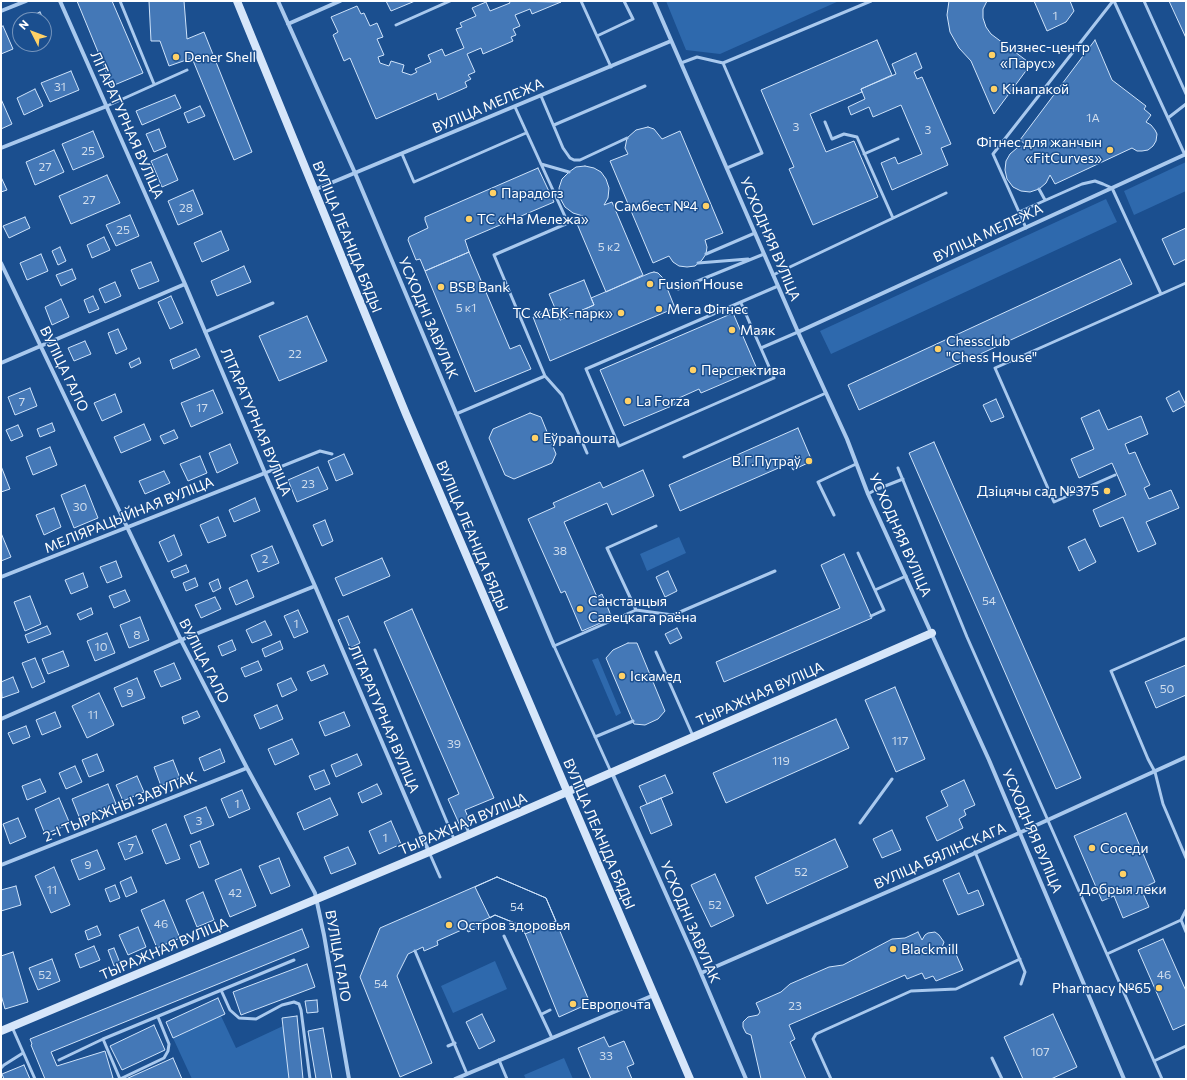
<!DOCTYPE html>
<html>
<head>
<meta charset="utf-8">
<style>
	body { margin:0 }
	#map { position:relative; width:1187px; height:1080px; overflow:hidden; background:#1b4f8f; font-family:Commissioner,sans-serif }
	canvas { display:block }
	.frame { position:absolute; inset:0; border:2px solid #fff; pointer-events:none }
	.north { position:absolute; left:12px; top:12px; width:40px; height:40px; box-sizing:border-box; background:#1b4f8f; border:1px solid #7695bc; border-radius:50%; rotate:312deg; font-size:11px; font-weight:700; line-height:16px; text-align:center; color:#fff }
	.north::after { content:''; display:block; margin:auto; width:14px; height:18px; background:#ffd166; clip-path:polygon(50% 0,100% 100%,50% 72%,0 100%) }
</style>
</head>
<body>
<div id="map">
<canvas width="1187" height="1080"></canvas>
<div class="frame"></div>
<div class="north">N</div>
</div>
<script>
const context = document.querySelector('canvas').getContext('2d');
context.lineJoin = 'round';
function fill(path, color) {
  context.fillStyle = color;
  context.fill(path, 'evenodd');
}
function shape(rows) {
  const path = new Path2D();
  for (const r of rows) {
    path.moveTo(r[0], r[1]);
    for (let i = 2; i < r.length; i += 2) path.lineTo(r[i], r[i + 1]);
  }
  return path;
}
function stroke(path, color, width, dash) {
  context.strokeStyle = color;
  context.lineWidth = width;
  context.lineCap = dash ? 'butt' : 'round';
  context.setLineDash(dash || []);
  context.stroke(path);
}
function label(font, color, halo, rows, align = 'center') {
  context.font = font + ' Commissioner,sans-serif';
  context.lineWidth = 3;
  context.setLineDash([]);
  context.textBaseline = 'middle';
  context.strokeStyle = halo;
  context.fillStyle = color;
  for (const [text, x, y, turn = 0] of rows) {
    context.save();
    context.translate(x, y);
    context.rotate((+turn || 0) * Math.PI / 180);
    context.textAlign = isNaN(turn) ? turn : align;
    if (halo) context.strokeText(text, 0, 0);
    context.fillText(text, 0, 0);
    context.restore();
  }
}
fill(shape([
	[666,1,839,1,720,54,686,50],
	[1186,162,1186,191,1134,215,1124,191],
	[1106,199,1117,222,831,354,820,331],
	[679,537,686,553,647,571,640,554],
	[598,658,621,713,616,716,592,660],
	[495,961,507,989,453,1013,441,986],
	[221,1016,236,1048,283,1026,289,1079,192,1079,173,1038],
	[564,1058,573,1079,526,1079,524,1075]
]), '#2e69ad');
const building = shape([
	[77,1,112,1,143,73,112,86,77,1],
	[149,1,184,1,187,39,204,32,252,152,234,160,192,58,169,66,160,41,151,41,149,1],
	[386,1,415,1,391,11,386,1],
	[509,1,561,2,532,14,530,9,515,15,520,26,513,29,516,35,511,37,513,41,483,54,481,48,467,54,475,72,468,75,471,79,465,82,467,87,438,100,436,93,376,119,350,58,344,61,333,35,338,32,331,17,357,6,361,14,364,13,370,26,377,23,383,37,377,39,384,55,378,57,380,63,389,66,391,61,404,65,402,72,411,75,417,72,415,69,431,62,428,55,442,49,445,56,464,48,456,29,462,27,460,23,476,16,472,8,486,2,490,11,510,3,509,1],
	[949,1,987,1,983,9,983,18,986,27,991,34,1031,64,994,114,971,61,959,48,950,32,947,15,949,1],
	[1034,1,1070,1,1074,11,1066,22,1047,31,1034,1],
	[1169,1,1186,1,1186,38,1169,1],
	[40,12,44,20,23,20,40,12],
	[44,21,50,36,44,38,44,21],
	[3,26,13,49,1,54,1,27,3,26],
	[877,40,892,75,861,89,862,92,810,114,826,152,854,141,878,197,813,225,789,169,794,167,761,90,877,40],
	[1095,40,1112,80,1146,106,1144,109,1151,115,1146,122,1151,125,1155,130,1157,134,1156,141,1153,146,1148,150,1142,151,1137,151,1132,148,1055,184,1050,175,1046,183,1039,189,1030,192,1021,191,1013,187,1007,179,1005,170,1006,161,1010,154,1017,148,1026,145,1020,140,1095,40],
	[916,53,922,68,914,72,917,79,922,77,951,144,941,148,948,165,892,190,881,163,895,157,898,164,922,154,901,105,873,117,869,107,851,115,848,107,865,99,861,89,896,74,892,64,916,53],
	[71,71,79,90,50,102,41,83,71,71],
	[35,89,43,106,24,115,17,98,35,89],
	[175,95,181,108,142,125,136,111,175,95],
	[1,99,12,124,1,129,1,99],
	[200,106,205,116,188,123,184,113,200,106],
	[648,127,654,129,662,139,680,131,723,233,705,240,707,247,706,254,702,260,695,266,687,267,679,266,673,262,669,256,653,263,610,161,628,154,625,148,627,138,636,130,648,127],
	[159,129,166,147,154,152,146,134,159,129],
	[93,131,104,157,73,170,62,144,93,131],
	[54,150,64,172,35,185,26,162,54,150],
	[167,154,178,180,162,187,151,161,167,154],
	[585,166,594,168,601,172,606,179,609,188,608,198,604,205,612,202,643,275,606,292,575,219,583,216,573,213,565,207,560,198,559,188,562,179,569,172,576,167,585,166],
	[538,168,554,202,465,240,469,252,425,271,420,259,416,260,408,240,409,237,428,228,425,220,425,217,538,168],
	[107,175,120,203,71,224,59,196,107,175],
	[1,177,7,190,1,192,1,177],
	[193,190,203,214,178,225,168,201,193,190],
	[130,215,139,236,116,246,106,225,130,215],
	[25,217,30,228,9,238,3,226,25,217],
	[1186,228,1186,259,1174,265,1162,239,1186,228],
	[221,231,229,250,202,262,194,243,221,231],
	[104,237,110,250,92,258,87,245,104,237],
	[60,247,66,261,58,265,52,251,60,247],
	[469,252,510,349,520,345,531,369,475,392,425,271,469,252],
	[41,254,48,271,27,280,20,263,41,254],
	[1120,259,1132,284,859,410,848,385,1120,259],
	[151,262,159,281,139,289,131,270,151,262],
	[244,266,251,282,217,296,211,281,244,266],
	[72,269,76,279,61,286,56,275,72,269],
	[654,272,658,273,663,278,675,308,550,361,533,317,555,308,560,320,594,305,591,298,650,273,654,272],
	[584,280,594,305,560,320,549,294,584,280],
	[115,282,121,296,105,303,99,289,115,282],
	[93,296,99,309,89,313,84,300,93,296],
	[171,296,183,323,170,329,158,302,171,296],
	[61,299,69,317,52,325,45,307,61,299],
	[733,313,757,369,701,393,699,389,679,398,681,402,624,426,600,370,733,313],
	[307,316,327,361,279,381,259,336,307,316],
	[118,329,127,349,116,354,108,333,118,329],
	[85,341,91,354,74,361,68,348,85,341],
	[196,349,200,357,173,369,170,360,196,349],
	[139,358,141,363,131,368,129,363,139,358],
	[30,388,37,406,15,415,8,397,30,388],
	[213,390,223,413,191,427,181,403,213,390],
	[1179,391,1186,405,1173,412,1166,398,1179,391],
	[115,394,122,412,102,421,94,403,115,394],
	[996,399,1004,417,991,422,983,405,996,399],
	[1099,410,1108,430,1141,416,1148,434,1125,444,1129,454,1135,452,1142,468,1150,485,1144,488,1149,499,1171,490,1179,508,1146,522,1156,544,1138,552,1123,517,1100,527,1093,510,1126,495,1112,463,1079,478,1071,459,1094,449,1081,418,1099,410],
	[530,413,541,417,556,454,552,463,514,479,505,475,489,438,493,429,530,413],
	[52,423,55,431,40,437,37,429,52,423],
	[144,424,151,440,121,453,114,437,144,424],
	[18,425,23,436,11,441,6,430,18,425],
	[798,428,812,461,793,470,790,463,680,511,669,485,798,428],
	[174,430,178,438,164,444,160,436,174,430],
	[934,442,1081,778,1056,789,909,453,934,442],
	[230,444,238,463,217,473,209,453,230,444],
	[50,447,57,465,33,475,26,457,50,447],
	[344,454,353,474,336,481,328,461,344,454],
	[200,456,207,473,188,481,180,464,200,456],
	[1,466,10,489,1,492,1,466],
	[318,467,328,489,297,502,288,480,318,467],
	[643,470,654,496,612,515,607,503,564,522,597,597,602,594,612,618,582,631,565,591,561,593,528,519,555,507,553,503,600,482,603,488,643,470],
	[164,471,170,483,145,494,139,481,164,471],
	[85,485,98,518,74,528,61,495,85,485],
	[255,498,260,511,234,522,229,510,255,498],
	[54,508,61,527,44,535,36,515,54,508],
	[218,517,226,536,208,543,200,525,218,517],
	[325,520,333,541,322,546,313,525,325,520],
	[1,533,11,557,1,561,1,533],
	[174,535,182,555,168,562,159,542,174,535],
	[1085,539,1096,562,1079,571,1068,547,1085,539],
	[272,546,279,563,258,572,251,555,272,546],
	[844,554,872,618,724,682,716,662,840,608,821,565,844,554],
	[382,558,390,576,343,596,335,578,382,558],
	[116,561,122,577,107,583,100,567,116,561],
	[186,565,189,572,174,578,171,571,186,565],
	[668,571,677,591,665,597,656,577,668,571],
	[83,573,88,587,71,594,65,580,83,573],
	[195,578,198,586,186,591,183,583,195,578],
	[218,579,221,588,213,592,209,583,218,579],
	[247,580,254,597,236,605,229,588,247,580],
	[125,590,130,601,114,608,109,596,125,590],
	[30,596,41,624,25,631,14,602,30,596],
	[215,597,221,609,201,618,195,605,215,597],
	[91,608,93,614,80,620,77,614,91,608],
	[412,609,494,798,465,810,471,824,461,828,448,799,459,794,384,622,412,609],
	[298,610,308,632,294,638,284,616,298,610],
	[348,616,360,643,350,648,338,620,348,616],
	[140,617,149,640,129,648,120,625,140,617],
	[265,621,272,635,252,643,246,630,265,621],
	[47,626,51,634,28,643,25,635,47,626],
	[677,628,682,638,670,644,665,634,677,628],
	[107,633,115,653,95,661,87,641,107,633],
	[232,640,236,650,222,656,218,646,232,640],
	[280,641,283,649,265,657,262,649,280,641],
	[628,643,637,643,665,711,658,719,645,725,634,724,606,658,613,650,628,643],
	[63,651,69,666,48,674,42,659,63,651],
	[35,658,45,682,32,688,22,663,35,658],
	[258,661,262,670,245,677,241,668,258,661],
	[174,663,181,679,161,687,154,671,174,663],
	[324,665,328,674,311,681,307,672,324,665],
	[1186,665,1186,695,1156,708,1145,682,1186,665],
	[13,677,19,692,2,698,1,682,13,677],
	[137,678,145,698,122,707,114,688,137,678],
	[291,678,297,690,282,697,277,684,291,678],
	[895,687,925,759,896,772,865,700,895,687],
	[99,693,114,725,87,738,72,706,99,693],
	[277,705,283,719,260,729,254,715,277,705],
	[197,711,200,717,184,724,182,717,197,711],
	[55,712,61,727,42,735,36,720,55,712],
	[344,712,350,726,325,736,319,722,344,712],
	[836,719,849,748,726,803,713,773,836,719],
	[26,726,30,737,13,744,8,733,26,726],
	[292,739,299,754,275,765,268,749,292,739],
	[220,749,225,762,204,771,199,758,220,749],
	[97,754,104,771,89,777,82,760,97,754],
	[357,754,362,765,336,777,331,765,357,754],
	[173,760,180,778,161,786,154,767,173,760],
	[75,766,82,782,66,789,59,773,75,766],
	[324,770,330,784,315,790,309,776,324,770],
	[665,775,673,793,647,804,639,786,665,775],
	[137,776,144,792,123,801,116,785,137,776],
	[40,779,46,792,27,800,22,786,40,779],
	[964,780,975,805,964,810,966,815,959,819,963,828,937,841,926,817,948,806,941,791,964,780],
	[108,784,116,804,80,819,72,799,108,784],
	[377,784,382,794,362,803,358,793,377,784],
	[242,790,250,809,229,818,221,799,242,790],
	[59,798,70,824,45,834,35,809,59,798],
	[330,798,338,815,304,830,297,813,330,798],
	[661,798,672,825,651,834,640,807,661,798],
	[206,807,214,825,191,834,184,816,206,807],
	[1126,813,1155,882,1141,889,1149,907,1123,918,1114,896,1102,901,1074,836,1126,813],
	[18,818,26,837,10,844,3,824,18,818],
	[391,821,401,844,379,854,369,831,391,821],
	[166,824,180,859,166,864,152,830,166,824],
	[892,830,901,850,882,858,873,839,892,830],
	[136,836,143,853,125,860,118,843,136,836],
	[835,839,848,867,767,904,755,877,835,839],
	[200,841,209,864,199,868,190,845,200,841],
	[348,847,356,864,331,874,324,857,348,847],
	[97,850,105,869,79,880,71,860,97,850],
	[279,858,290,886,271,894,259,866,279,858],
	[54,867,70,905,51,913,35,876,54,867],
	[241,869,256,906,230,917,215,880,241,869],
	[959,873,968,894,978,890,984,905,958,915,943,880,959,873],
	[715,874,734,916,711,927,691,885,715,874],
	[131,877,137,892,126,897,120,882,131,877],
	[497,877,546,898,590,1003,559,1017,522,926,495,915,480,922,481,926,468,932,466,928,437,941,438,945,424,951,423,947,408,954,397,976,432,1063,400,1077,360,977,380,928,497,877],
	[497,877,546,898,556,921,525,934,522,926,495,915,490,918,475,887,497,877],
	[115,885,120,898,110,902,105,889,115,885],
	[16,886,21,905,1,911,1,890,16,886],
	[203,892,214,920,197,927,186,900,203,892],
	[164,900,180,938,157,948,141,910,164,900],
	[97,926,101,935,88,940,85,931,97,926],
	[138,927,146,947,128,955,119,935,138,927],
	[302,929,309,947,51,1052,57,1066,105,1051,113,1078,109,1079,45,1079,31,1045,32,1044,30,1039,302,929],
	[918,932,922,940,925,935,928,933,935,932,939,935,944,942,941,950,952,945,963,970,936,981,933,976,925,979,922,973,907,979,905,975,789,1025,795,1039,790,1042,806,1079,761,1079,751,1035,746,1033,743,1027,743,1022,748,1017,758,1015,760,1012,756,1003,781,992,790,984,829,967,843,965,892,939,905,938,918,932],
	[1163,939,1186,991,1186,1024,1173,1030,1138,950,1163,939],
	[94,946,100,960,80,968,75,954,94,946],
	[114,948,120,963,114,966,108,950,114,948],
	[13,952,28,1002,5,1009,1,995,1,956,13,952],
	[52,959,60,981,38,990,29,968,52,959],
	[307,964,315,987,241,1015,233,992,307,964],
	[218,998,225,1014,173,1038,166,1022,218,998],
	[317,1000,318,1012,307,1013,305,1001,317,1000],
	[482,1014,495,1041,479,1049,466,1022,482,1014],
	[1053,1014,1077,1067,1051,1079,1023,1079,1004,1037,1053,1014],
	[297,1016,303,1079,289,1079,282,1018,297,1016],
	[154,1025,165,1050,122,1070,110,1046,154,1025],
	[323,1028,332,1079,316,1079,308,1031,323,1028],
	[604,1037,609,1047,624,1041,634,1064,627,1067,632,1079,591,1079,578,1048,604,1037],
	[173,1058,182,1079,126,1079,173,1058],
	[24,1065,30,1079,4,1079,2,1074,24,1065]
]);
fill(building, '#4478b7');
stroke(building, '#cfe3fa', 1);
stroke(shape([
	[120,1,154,84],
	[581,1,611,67],
	[1114,1,1185,155],
	[1144,1,1186,94],
	[396,25,450,1],
	[597,36,633,19,624,1],
	[681,63,697,57,723,63,726,70,762,153,727,168],
	[723,63,871,1],
	[541,96,563,148,570,158,574,160,580,160,627,138],
	[107,106,187,70],
	[1168,118,1186,104],
	[825,122,832,139,844,134,857,137,893,218],
	[554,125,645,86],
	[402,154,414,182,526,133],
	[864,154,898,139],
	[541,164,569,172],
	[1039,189,1045,200],
	[1019,212,993,154,1113,1],
	[1026,228,1019,212,1082,184,1095,181,1103,184,1112,188,1161,294],
	[706,254,755,233],
	[698,263,748,259],
	[773,275,946,193],
	[678,289,764,254],
	[741,303,774,378,619,446,586,369,778,286],
	[205,332,273,303],
	[761,348,798,332],
	[545,376,562,395,587,453],
	[456,414,545,376,494,255,568,223,515,107],
	[684,457,826,393],
	[898,468,967,637,1162,1079],
	[265,473,320,451,332,454],
	[1115,475,1054,502,995,368,1186,283],
	[868,494,875,490,903,479],
	[834,515,818,482,856,464],
	[858,553,884,610,871,616],
	[875,590,906,576],
	[636,610,607,548,656,526],
	[1186,638,1111,671,1148,759,1155,772,1163,804,1186,858],
	[375,650,454,839],
	[656,652,693,736],
	[595,737,633,721],
	[611,772,554,646,636,610,673,615,775,571],
	[860,823,892,779],
	[466,826,469,833],
	[429,852,440,877],
	[975,852,1025,972,1021,984],
	[1186,910,1181,920,1186,932],
	[504,936,552,1038],
	[415,951,467,1074],
	[1107,954,1181,920],
	[221,990,230,1010,239,1018,256,1019,282,1005,294,1002,299,1004,301,1010,310,1079],
	[542,1014,550,1010],
	[12,1027,35,1079],
	[103,1039,120,1079],
	[448,1046,455,1043],
	[992,1058,1002,1079],
	[59,1060,103,1039,294,960],
	[499,1060,507,1079],
	[1154,1061,1186,1046],
	[1,1068,4,1065,23,1053],
	[120,1079,164,1058,168,1051,169,1044,158,1017],
	[831,1079,813,1039,816,1034,911,991,956,989,1020,959]
]), '#a9c9ee', 3);
stroke(shape([
	[60,1,185,284,265,473,315,586,429,852],
	[278,1,355,173,554,646],
	[654,1,798,332,847,439,868,494,989,760,1124,1079],
	[1,11,26,1],
	[288,24,340,1],
	[1,148,107,106],
	[314,190,671,41],
	[1,263,181,640,247,768,315,893,324,935,349,1079],
	[798,332,1186,154],
	[1,363,185,284],
	[1,577,265,473],
	[1,719,181,640,315,586],
	[612,773,695,959,746,1079],
	[1,865,247,768],
	[701,973,940,869,1186,757],
	[455,1079,654,995]
]), '#a9c9ee', 4);
stroke(shape([
	[237,1,406,414,690,1079],
	[1,1031,429,852,932,633]
]), '#d6e6fa', 8);
for (const [x, y, r, color] of [
	[992,55,4,"#ffd166"],
	[176,57,4,"#ffd166"],
	[994,89,4,"#ffd166"],
	[1110,150,4,"#ffd166"],
	[493,193,4,"#ffd166"],
	[706,206,4,"#ffd166"],
	[469,219,4,"#ffd166"],
	[650,284,4,"#ffd166"],
	[441,287,4,"#ffd166"],
	[659,309,4,"#ffd166"],
	[621,313,4,"#ffd166"],
	[732,330,4,"#ffd166"],
	[938,349,4,"#ffd166"],
	[693,370,4,"#ffd166"],
	[628,401,4,"#ffd166"],
	[535,438,4,"#ffd166"],
	[809,461,4,"#ffd166"],
	[1107,491,4,"#ffd166"],
	[580,609,4,"#ffd166"],
	[622,676,4,"#ffd166"],
	[1092,848,4,"#ffd166"],
	[1123,874,4,"#ffd166"],
	[449,925,4,"#ffd166"],
	[893,949,4,"#ffd166"],
	[1159,988,4,"#ffd166"],
	[573,1004,4,"#ffd166"]
]) {
  const dot = new Path2D();
  dot.arc(x, y, r, 0, 2 * Math.PI);
  context.fillStyle = color;
  context.fill(dot);
  stroke(dot, '#1b4f8f', 1.5);
}
label('12px', '#d0dded', null, [
	["1",1055,16],
	["31",60,87],
	["1А",1093,118],
	["3",796,127],
	["3",928,130],
	["25",88,151],
	["27",45,167],
	["27",89,200],
	["28",186,208],
	["25",123,230],
	["5 к2",609,247],
	["5 к1",466,308],
	["22",295,354],
	["7",22,402],
	["17",202,408],
	["23",308,484],
	["30",80,507],
	["38",560,551],
	["2",265,559],
	["54",989,601],
	["1",296,624],
	["8",137,635],
	["10",101,647],
	["50",1167,689],
	["9",130,693],
	["11",93,715],
	["117",900,741],
	["39",454,744],
	["119",781,761],
	["1",237,804],
	["3",199,821],
	["1",385,838],
	["7",131,848],
	["9",88,865],
	["52",801,872],
	["11",52,890],
	["42",235,893],
	["52",715,905],
	["54",517,907],
	["46",161,924],
	["52",45,975],
	["46",1164,975],
	["54",381,984],
	["23",795,1006],
	["107",1040,1052],
	["33",606,1056]
]);
label('14px', '#fff', '#1b4f8f', [
	["Бизнес-центр",1000,47],
	["«Парус»",1000,63],
	["Dener Shell",184,57],
	["Кінапакой",1002,89],
	["Фітнес для жанчын",1102,142,"right"],
	["«FitCurves»",1102,158,"right"],
	["Парадогз",501,193],
	["Самбест №4",698,206,"right"],
	["ТС «На Мележа»",477,219],
	["Fusion House",658,284],
	["BSB Bank",449,287],
	["Мега Фітнес",667,309],
	["ТС «АБК-парк»",613,313,"right"],
	["Маяк",740,330],
	["Chessclub",946,341],
	["\"Chess House\"",946,357],
	["Перспектива",701,370],
	["La Forza",636,401],
	["Еўрапошта",543,438],
	["В.Г.Путраў",801,461,"right"],
	["Дзіцячы сад №375",1099,491,"right"],
	["Санстанцыя",588,601],
	["Савецкага раёна",588,617],
	["Іскамед",630,676],
	["Соседи",1100,848],
	["Добрыя леки",1123,889,"center"],
	["Остров здоровья",457,925],
	["Blackmill",901,949],
	["Pharmacy №65",1151,988,"right"],
	["Европочта",581,1004]
], 'left');
label('14px', '#fff', '#1b4f8f', [
	["ВУЛІЦА МЕЛЕЖА",488,106,-23],
	["ЛІТАРАТУРНАЯ ВУЛІЦА",127,125,66],
	["ВУЛІЦА МЕЛЕЖА",988,233,-25],
	["ВУЛІЦА ЛЕАНІДА БЯДЫ",347,237,68],
	["УСХОДНЯЯ ВУЛІЦА",770,239,67],
	["УСХОДНІ ЗАВУЛАК",428,318,67],
	["ВУЛІЦА ГАЛО",64,369,64],
	["ЛІТАРАТУРНАЯ ВУЛІЦА",256,422,67],
	["МЕЛІЯРАЦЫЙНАЯ ВУЛІЦА",129,515,-22],
	["УСХОДНЯЯ ВУЛІЦА",900,535,66],
	["ВУЛІЦА ЛЕАНІДА БЯДЫ",472,536,67],
	["ВУЛІЦА ГАЛО",204,661,63],
	["ТЫРАЖНАЯ ВУЛІЦА",760,694,-24],
	["ЛІТАРАТУРНАЯ ВУЛІЦА",384,719,67],
	["2-І ТЫРАЖНЫ ЗАВУЛАК",120,807,-22],
	["ТЫРАЖНАЯ ВУЛІЦА",463,824,-23],
	["УСХОДНЯЯ ВУЛІЦА",1032,831,67],
	["ВУЛІЦА ЛЕАНІДА БЯДЫ",599,834,67],
	["ВУЛІЦА БЯЛІНСКАГА",940,856,-24],
	["УСХОДНІ ЗАВУЛАК",690,922,67],
	["ТЫРАЖНАЯ ВУЛІЦА",164,949,-23],
	["ВУЛІЦА ГАЛО",338,956,80]
]);
</script>
</body>
</html>
